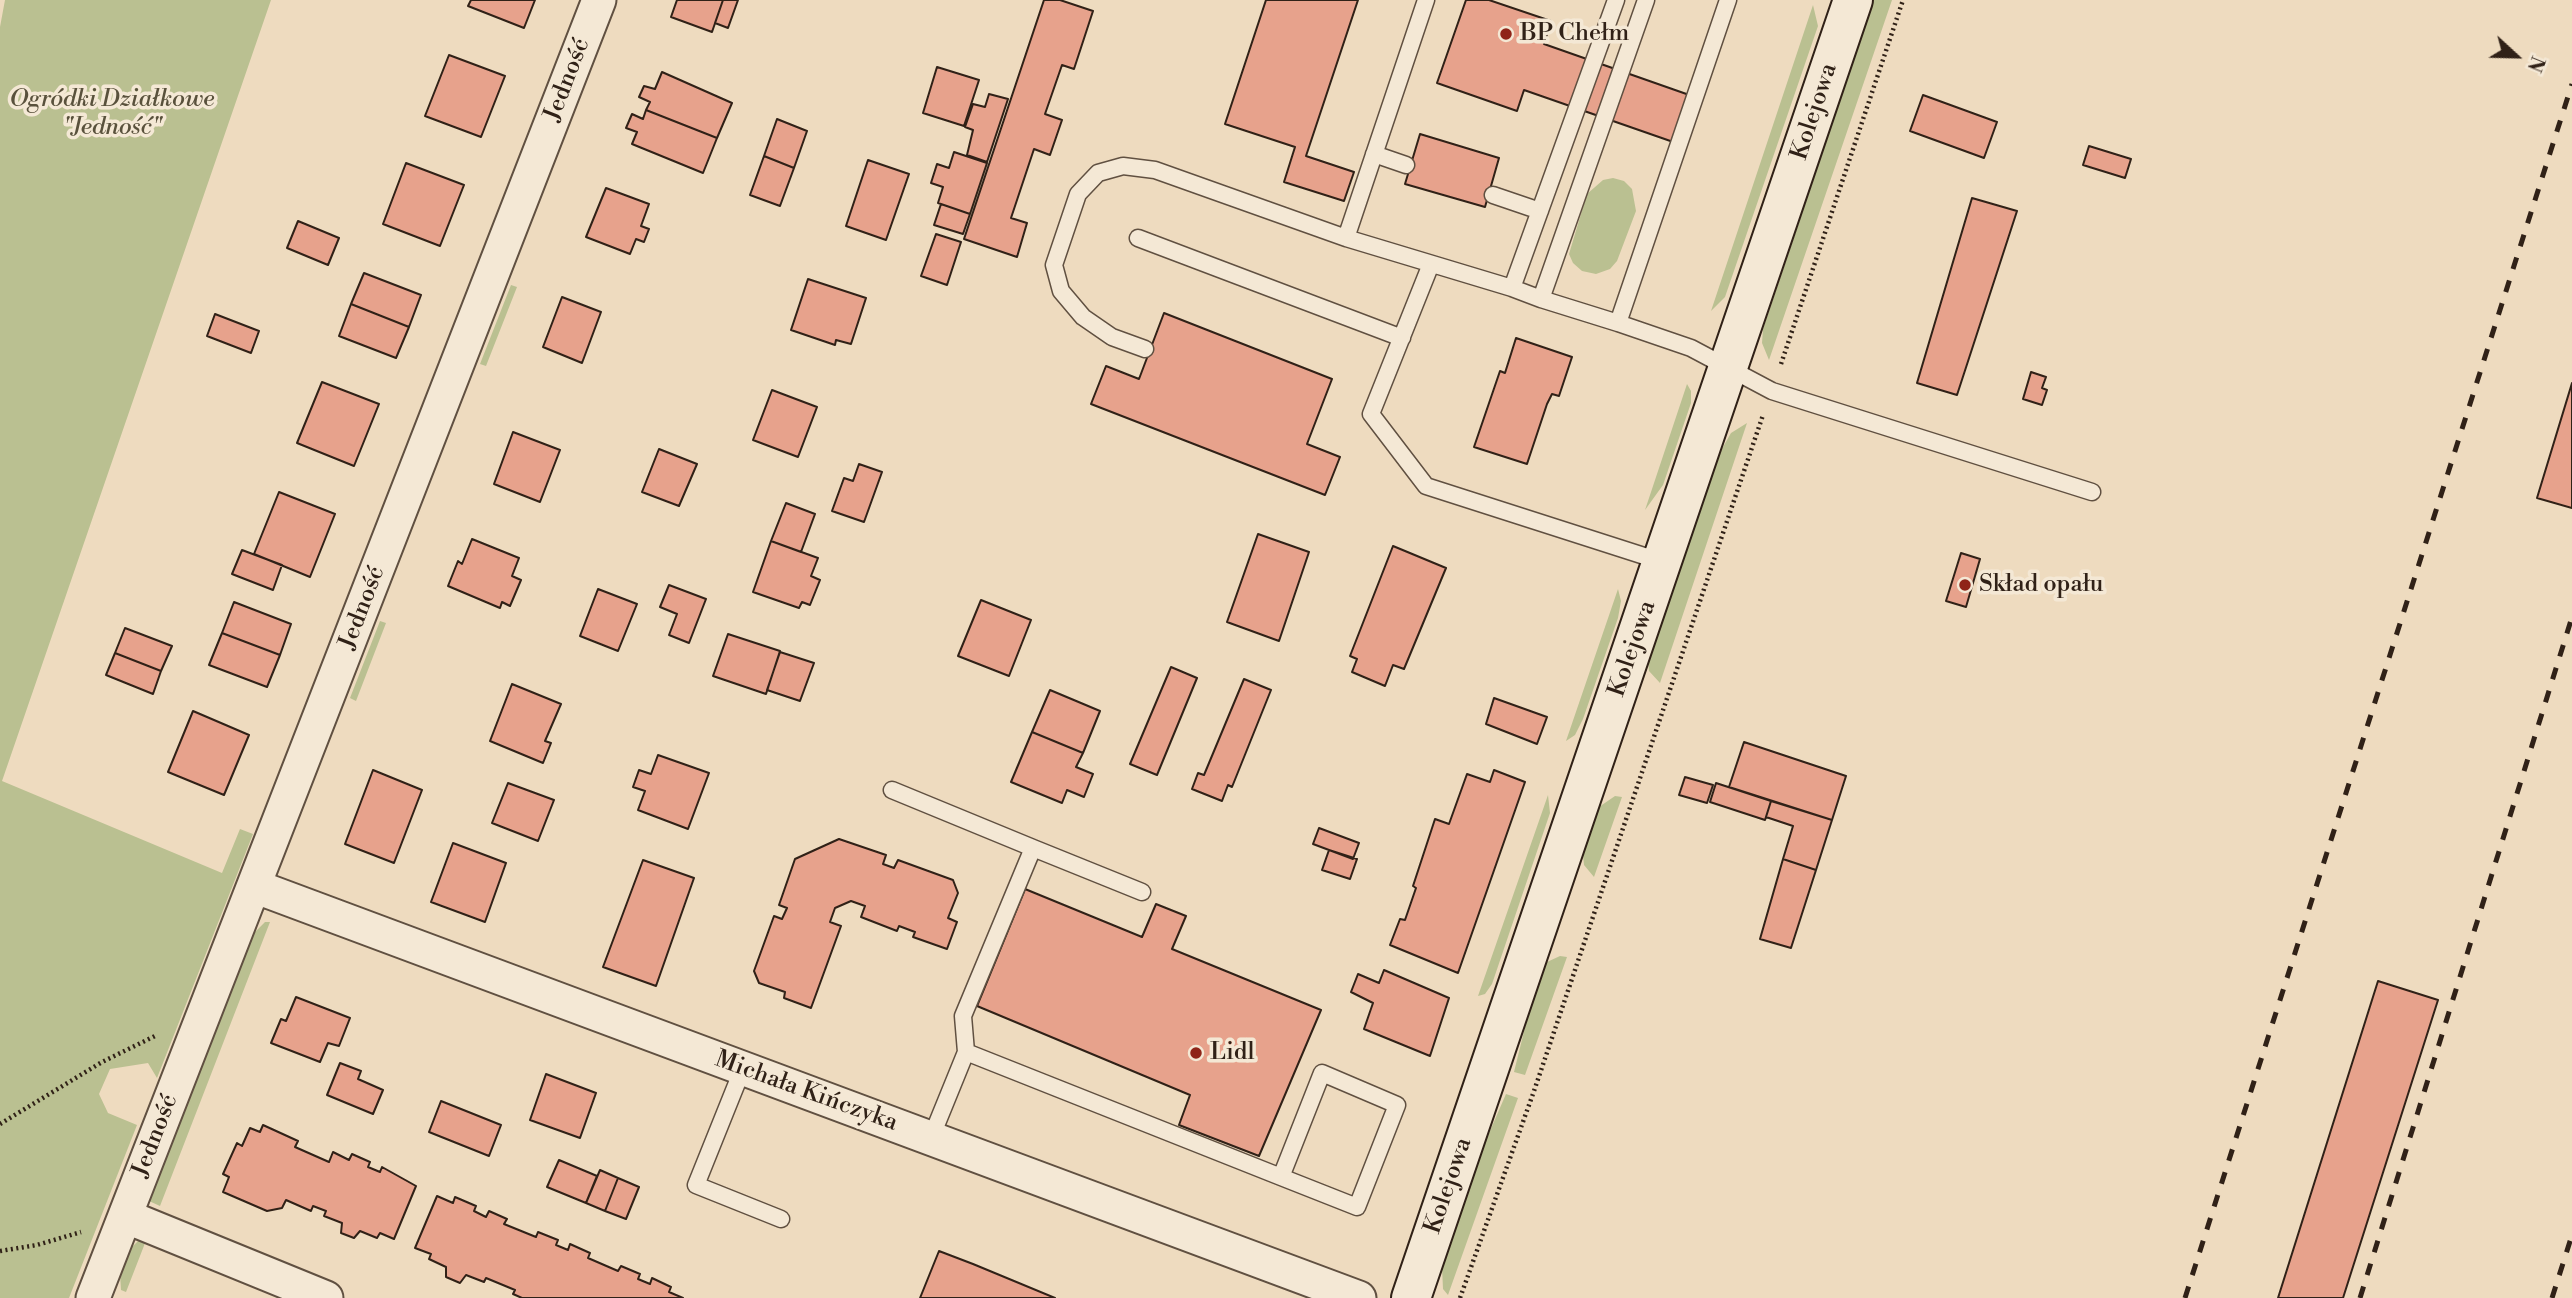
<!DOCTYPE html>
<html>
<head>
<meta charset="utf-8">
<style>
	body { margin:0 }
	#map { position:relative; width:2572px; height:1298px; overflow:hidden; background:#eedbbf; font-family:"Libre Bodoni",serif }
	canvas { display:block }
	.north { position:absolute; left:2481px; top:21px; width:70px; height:70px; -webkit-text-stroke:5px #f4e8d5; paint-order:stroke; rotate:112deg; font-size:19px; font-weight:700; line-height:28px; text-align:center; color:#302117 }
	.north::after { content:''; display:block; margin:auto; width:24px; height:32px; background:#302117; clip-path:polygon(50% 0,100% 100%,50% 72%,0 100%) }
</style>
</head>
<body>
<div id="map">
<canvas width="2572" height="1298"></canvas>
<div class="north">N</div>
</div>
<script>
const context = document.querySelector('canvas').getContext('2d');
context.lineJoin = 'round';
function fill(path, color) {
  context.fillStyle = color;
  context.fill(path, 'evenodd');
}
function shape(rows) {
  const path = new Path2D();
  for (const r of rows) {
    path.moveTo(r[0], r[1]);
    for (let i = 2; i < r.length; i += 2) path.lineTo(r[i], r[i + 1]);
  }
  return path;
}
function stroke(path, color, width, dash) {
  context.strokeStyle = color;
  context.lineWidth = width;
  context.lineCap = dash ? 'butt' : 'round';
  context.setLineDash(dash || []);
  context.stroke(path);
}
function label(font, color, halo, rows, align = 'center') {
  context.font = font + ' "Libre Bodoni",serif';
  context.lineWidth = 7;
  context.setLineDash([]);
  context.textBaseline = 'middle';
  context.strokeStyle = halo;
  context.fillStyle = color;
  for (const [text, x, y, turn = 0] of rows) {
    context.save();
    context.translate(x, y);
    context.rotate((+turn || 0) * Math.PI / 180);
    context.textAlign = isNaN(turn) ? turn : align;
    if (halo) context.strokeText(text, 0, 0);
    context.fillText(text, 0, 0);
    context.restore();
  }
}
fill(shape([
	[5,0,271,0,2,781,222,873,240,829,253,834,157,1078,148,1063,110,1069,99,1094,108,1113,137,1125,69,1298,0,1298,0,27],
	[1874,0,1892,0,1769,360,1762,343,1763,329],
	[1813,5,1818,26,1725,297,1711,311],
	[1613,178,1624,181,1632,189,1636,211,1617,261,1610,269,1596,274,1582,271,1573,263,1569,254,1587,194,1603,180],
	[511,285,517,287,486,366,480,364],
	[1687,384,1691,391,1691,403,1663,485,1645,510],
	[1747,423,1660,683,1649,671,1648,662,1719,454,1731,433],
	[1618,589,1621,601,1618,618,1583,719,1575,735,1566,741],
	[380,621,386,623,356,701,350,698],
	[1548,795,1550,813,1492,984,1485,994,1478,996],
	[1615,796,1622,797,1594,877,1584,865,1583,855,1599,807],
	[265,922,270,922,160,1206,149,1201,254,933],
	[1560,956,1567,957,1525,1075,1514,1072,1531,1003,1547,962],
	[1506,1094,1518,1098,1448,1295,1443,1289,1442,1267,1483,1147],
	[141,1238,147,1238,126,1292,121,1290,120,1274,129,1250]
]), '#bac091');
const building = shape([
	[471,0,535,0,524,28,468,6,471,0],
	[677,0,723,0,712,32,671,17,677,0],
	[723,0,738,0,728,28,715,23,723,0],
	[1044,0,1060,0,1093,11,1074,69,1062,65,1045,114,1062,120,1050,155,1034,149,1011,218,1027,223,1017,257,964,239,1044,0],
	[1266,0,1358,0,1306,156,1354,172,1344,201,1284,182,1295,147,1225,124,1266,0],
	[1466,0,1489,0,1551,21,1544,44,1695,97,1679,144,1524,90,1517,111,1437,83,1466,0],
	[449,55,505,76,481,137,425,116,449,55],
	[937,67,979,80,964,126,923,113,937,67],
	[662,72,732,103,717,138,646,110,650,102,639,97,644,86,655,89,662,72],
	[989,94,1008,99,987,162,967,155,973,130,965,127,973,104,985,107,989,94],
	[1923,95,1997,122,1984,158,1910,131,1923,95],
	[646,110,717,138,703,173,632,144,637,132,626,128,632,114,643,119,646,110],
	[777,119,807,131,794,168,764,156,777,119],
	[1420,134,1499,158,1485,207,1405,184,1420,134],
	[2089,146,2131,159,2125,178,2083,165,2089,146],
	[954,152,987,163,970,214,938,203,943,187,931,183,937,164,949,168,954,152],
	[764,156,794,168,780,206,750,195,764,156],
	[868,160,909,174,886,240,846,226,868,160],
	[406,163,464,185,440,246,383,224,406,163],
	[606,188,649,204,641,226,649,229,644,242,636,239,630,254,586,237,606,188],
	[1972,198,2017,211,1957,395,1917,383,1972,198],
	[941,204,970,214,963,234,934,225,941,204],
	[298,221,339,238,328,265,287,248,298,221],
	[936,234,961,242,947,285,921,276,936,234],
	[364,273,421,295,409,327,351,304,364,273],
	[808,279,866,298,851,344,836,340,835,345,791,330,808,279],
	[562,297,601,312,582,363,543,347,562,297],
	[351,304,409,327,396,358,339,336,351,304],
	[1164,313,1332,379,1307,444,1340,457,1325,495,1091,404,1106,366,1139,379,1164,313],
	[215,314,259,331,251,353,207,336,215,314],
	[1516,338,1572,357,1559,396,1552,394,1547,404,1527,464,1474,447,1500,371,1505,373,1516,338],
	[2031,372,2046,377,2042,388,2047,390,2042,405,2023,399,2031,372],
	[322,382,379,404,354,466,297,443,322,382],
	[2572,383,2572,508,2537,498,2572,383],
	[772,390,817,407,798,457,753,440,772,390],
	[513,432,560,450,540,502,494,484,513,432],
	[659,449,697,464,679,506,642,492,659,449],
	[859,464,882,472,864,522,832,511,844,478,853,481,859,464],
	[279,492,335,514,310,577,254,554,279,492],
	[786,503,815,514,801,552,771,541,786,503],
	[1258,534,1309,552,1279,641,1227,622,1258,534],
	[472,539,519,558,512,576,521,580,510,606,502,602,500,608,448,586,458,561,462,564,472,539],
	[771,541,818,558,811,576,820,580,810,605,802,602,799,608,753,592,771,541],
	[1393,546,1446,568,1404,669,1393,665,1385,686,1352,672,1357,659,1350,656,1393,546],
	[242,550,282,565,273,590,232,574,242,550],
	[1961,553,1980,559,1966,607,1946,601,1961,553],
	[669,585,706,599,689,643,669,635,677,614,660,607,669,585],
	[598,589,637,604,618,651,580,636,598,589],
	[981,600,1031,620,1009,676,958,656,981,600],
	[234,602,291,624,280,655,222,633,234,602],
	[125,628,172,646,161,671,115,653,125,628],
	[222,633,280,655,267,687,209,665,222,633],
	[728,634,780,651,766,694,713,676,728,634],
	[780,652,814,663,800,701,767,690,780,652],
	[115,653,161,671,153,694,106,675,115,653],
	[1171,667,1197,678,1157,775,1130,764,1171,667],
	[1244,679,1271,690,1232,787,1228,785,1222,801,1192,789,1198,773,1204,775,1244,679],
	[512,684,561,704,545,741,551,743,543,763,490,741,512,684],
	[1050,690,1100,711,1083,753,1032,732,1050,690],
	[1494,698,1547,717,1537,744,1486,724,1494,698],
	[193,711,249,735,224,795,168,772,193,711],
	[1032,732,1083,753,1076,767,1093,774,1084,797,1067,790,1062,803,1011,782,1032,732],
	[1744,742,1846,776,1832,820,1729,787,1744,742],
	[658,755,709,773,688,829,638,810,645,791,633,787,639,770,651,774,658,755],
	[373,770,422,790,394,863,345,844,373,770],
	[1494,770,1525,782,1458,973,1390,945,1400,919,1405,920,1416,888,1413,886,1435,819,1449,824,1467,774,1490,782,1494,770],
	[1685,777,1713,785,1707,803,1679,795,1685,777],
	[508,783,554,800,538,841,492,823,508,783],
	[1716,783,1771,801,1765,820,1710,802,1716,783],
	[1771,801,1832,820,1816,870,1783,859,1793,826,1766,817,1771,801],
	[1319,828,1359,843,1353,859,1313,844,1319,828],
	[839,839,886,855,883,864,894,868,898,860,953,880,958,893,948,918,957,922,947,949,913,937,915,932,899,926,897,931,861,917,865,906,851,901,835,908,830,922,841,926,811,1008,784,998,785,992,759,983,754,971,774,916,782,919,787,908,779,905,795,859,839,839],
	[453,843,506,863,485,922,431,902,453,843],
	[1329,850,1357,859,1350,879,1322,870,1329,850],
	[1783,859,1816,870,1791,948,1760,939,1783,859],
	[643,860,694,878,656,986,603,967,643,860],
	[1025,889,1142,937,1156,904,1186,916,1172,949,1321,1010,1259,1156,1179,1125,1190,1095,977,1006,1025,889],
	[1384,970,1449,998,1430,1056,1364,1029,1373,1003,1351,992,1358,974,1379,983,1384,970],
	[2378,981,2438,1000,2343,1298,2278,1298,2378,981],
	[296,997,350,1018,339,1046,328,1043,320,1062,271,1043,281,1019,286,1021,296,997],
	[340,1063,361,1071,358,1079,383,1090,373,1114,327,1095,340,1063],
	[546,1074,596,1093,580,1138,530,1120,546,1074],
	[441,1101,501,1125,489,1156,429,1132,441,1101],
	[263,1125,298,1141,295,1147,329,1162,333,1152,349,1160,352,1154,370,1162,368,1167,380,1172,382,1167,416,1186,394,1239,380,1233,377,1238,360,1231,354,1238,341,1233,342,1223,324,1216,326,1211,313,1206,311,1211,286,1200,282,1208,267,1211,223,1192,229,1177,223,1174,237,1143,242,1146,250,1128,260,1132,263,1125],
	[559,1160,597,1176,586,1203,547,1187,559,1160],
	[600,1170,618,1178,605,1211,586,1203,600,1170],
	[618,1178,639,1187,626,1219,605,1211,618,1178],
	[437,1196,453,1203,455,1197,476,1206,474,1211,486,1217,489,1211,507,1219,504,1224,536,1237,538,1232,558,1240,556,1245,568,1250,570,1244,590,1253,588,1258,618,1271,621,1266,640,1274,638,1279,650,1284,652,1278,671,1287,669,1292,683,1298,522,1298,513,1294,515,1290,486,1278,484,1282,466,1275,460,1283,446,1277,446,1267,429,1259,431,1254,415,1248,437,1196],
	[939,1251,973,1264,1055,1298,920,1298,939,1251]
]);
fill(building, '#e7a28c');
stroke(building, '#302117', 2);
const lane = shape([
	[1426,0,1346,238,1512,288],
	[1728,0,1618,323,1691,348,1772,391,2092,492],
	[1374,154,1406,165],
	[1493,195,1540,211],
	[1138,238,1402,338],
	[1431,264,1371,414,1426,486,1663,562],
	[1541,299,1512,288,1616,0],
	[1618,323,1541,299,1646,0],
	[1145,349,1112,337,1083,317,1061,291,1054,265,1078,194,1098,173,1123,166,1155,170,1346,238],
	[892,790,1033,848],
	[966,1052,963,1016,1033,848,1142,892],
	[743,1068,696,1185,781,1219],
	[931,1138,966,1052,1281,1177,1357,1207,1397,1105,1322,1073,1281,1177]
]);
const street = shape([
	[254,886,1359,1298],
	[125,1216,326,1298],
	[93,1298,599,0]
]);
const secondary = shape([
	[1411,1298,1853,0]
]);
stroke(lane, '#605041', 19);
stroke(street, '#605041', 37);
stroke(secondary, '#302117', 42);
stroke(shape([
	[1781,364,1903,0],
	[0,1124,102,1062,155,1036],
	[0,1251,37,1245,81,1232],
	[1460,1298,1534,1091,1763,415]
]), '#302117', 4.5, [2, 3.5]);
stroke(lane, '#f4e8d5', 16);
stroke(street, '#f4e8d5', 33);
stroke(secondary, '#f4e8d5', 38);
stroke(shape([
	[2185,1298,2572,84],
	[2360,1298,2572,617],
	[2552,1298,2572,1235]
]), '#302117', 5, [12, 12]);
for (const [x, y, r, color] of [
	[1506,34,7,"#8f2418"],
	[1965,585,7,"#8f2418"],
	[1196,1053,7,"#8f2418"]
]) {
  const dot = new Path2D();
  dot.arc(x, y, r, 0, 2 * Math.PI);
  context.fillStyle = color;
  context.fill(dot);
  stroke(dot, '#f4e8d5', 2.5);
}
label('24px', '#302117', '#f4e8d5', [
	["BP Chełm",1520,34],
	["Skład opału",1979,585],
	["Lidl",1210,1053]
], 'left');
label('24px', '#302117', '#f4e8d5', [
	["Jedność",568,80,-69],
	["Kolejowa",1815,112,-72],
	["Jedność",363,608,-69],
	["Kolejowa",1633,649,-71],
	["Michała Kińczyka",806,1092,20],
	["Jedność",156,1136,-69],
	["Kolejowa",1449,1186,-71]
]);
label('italic 24px', '#59513c', '#f4e8d5', [
	["Ogródki Działkowe",112,100],
	["\"Jedność\"",112,128]
]);
</script>
</body>
</html>
